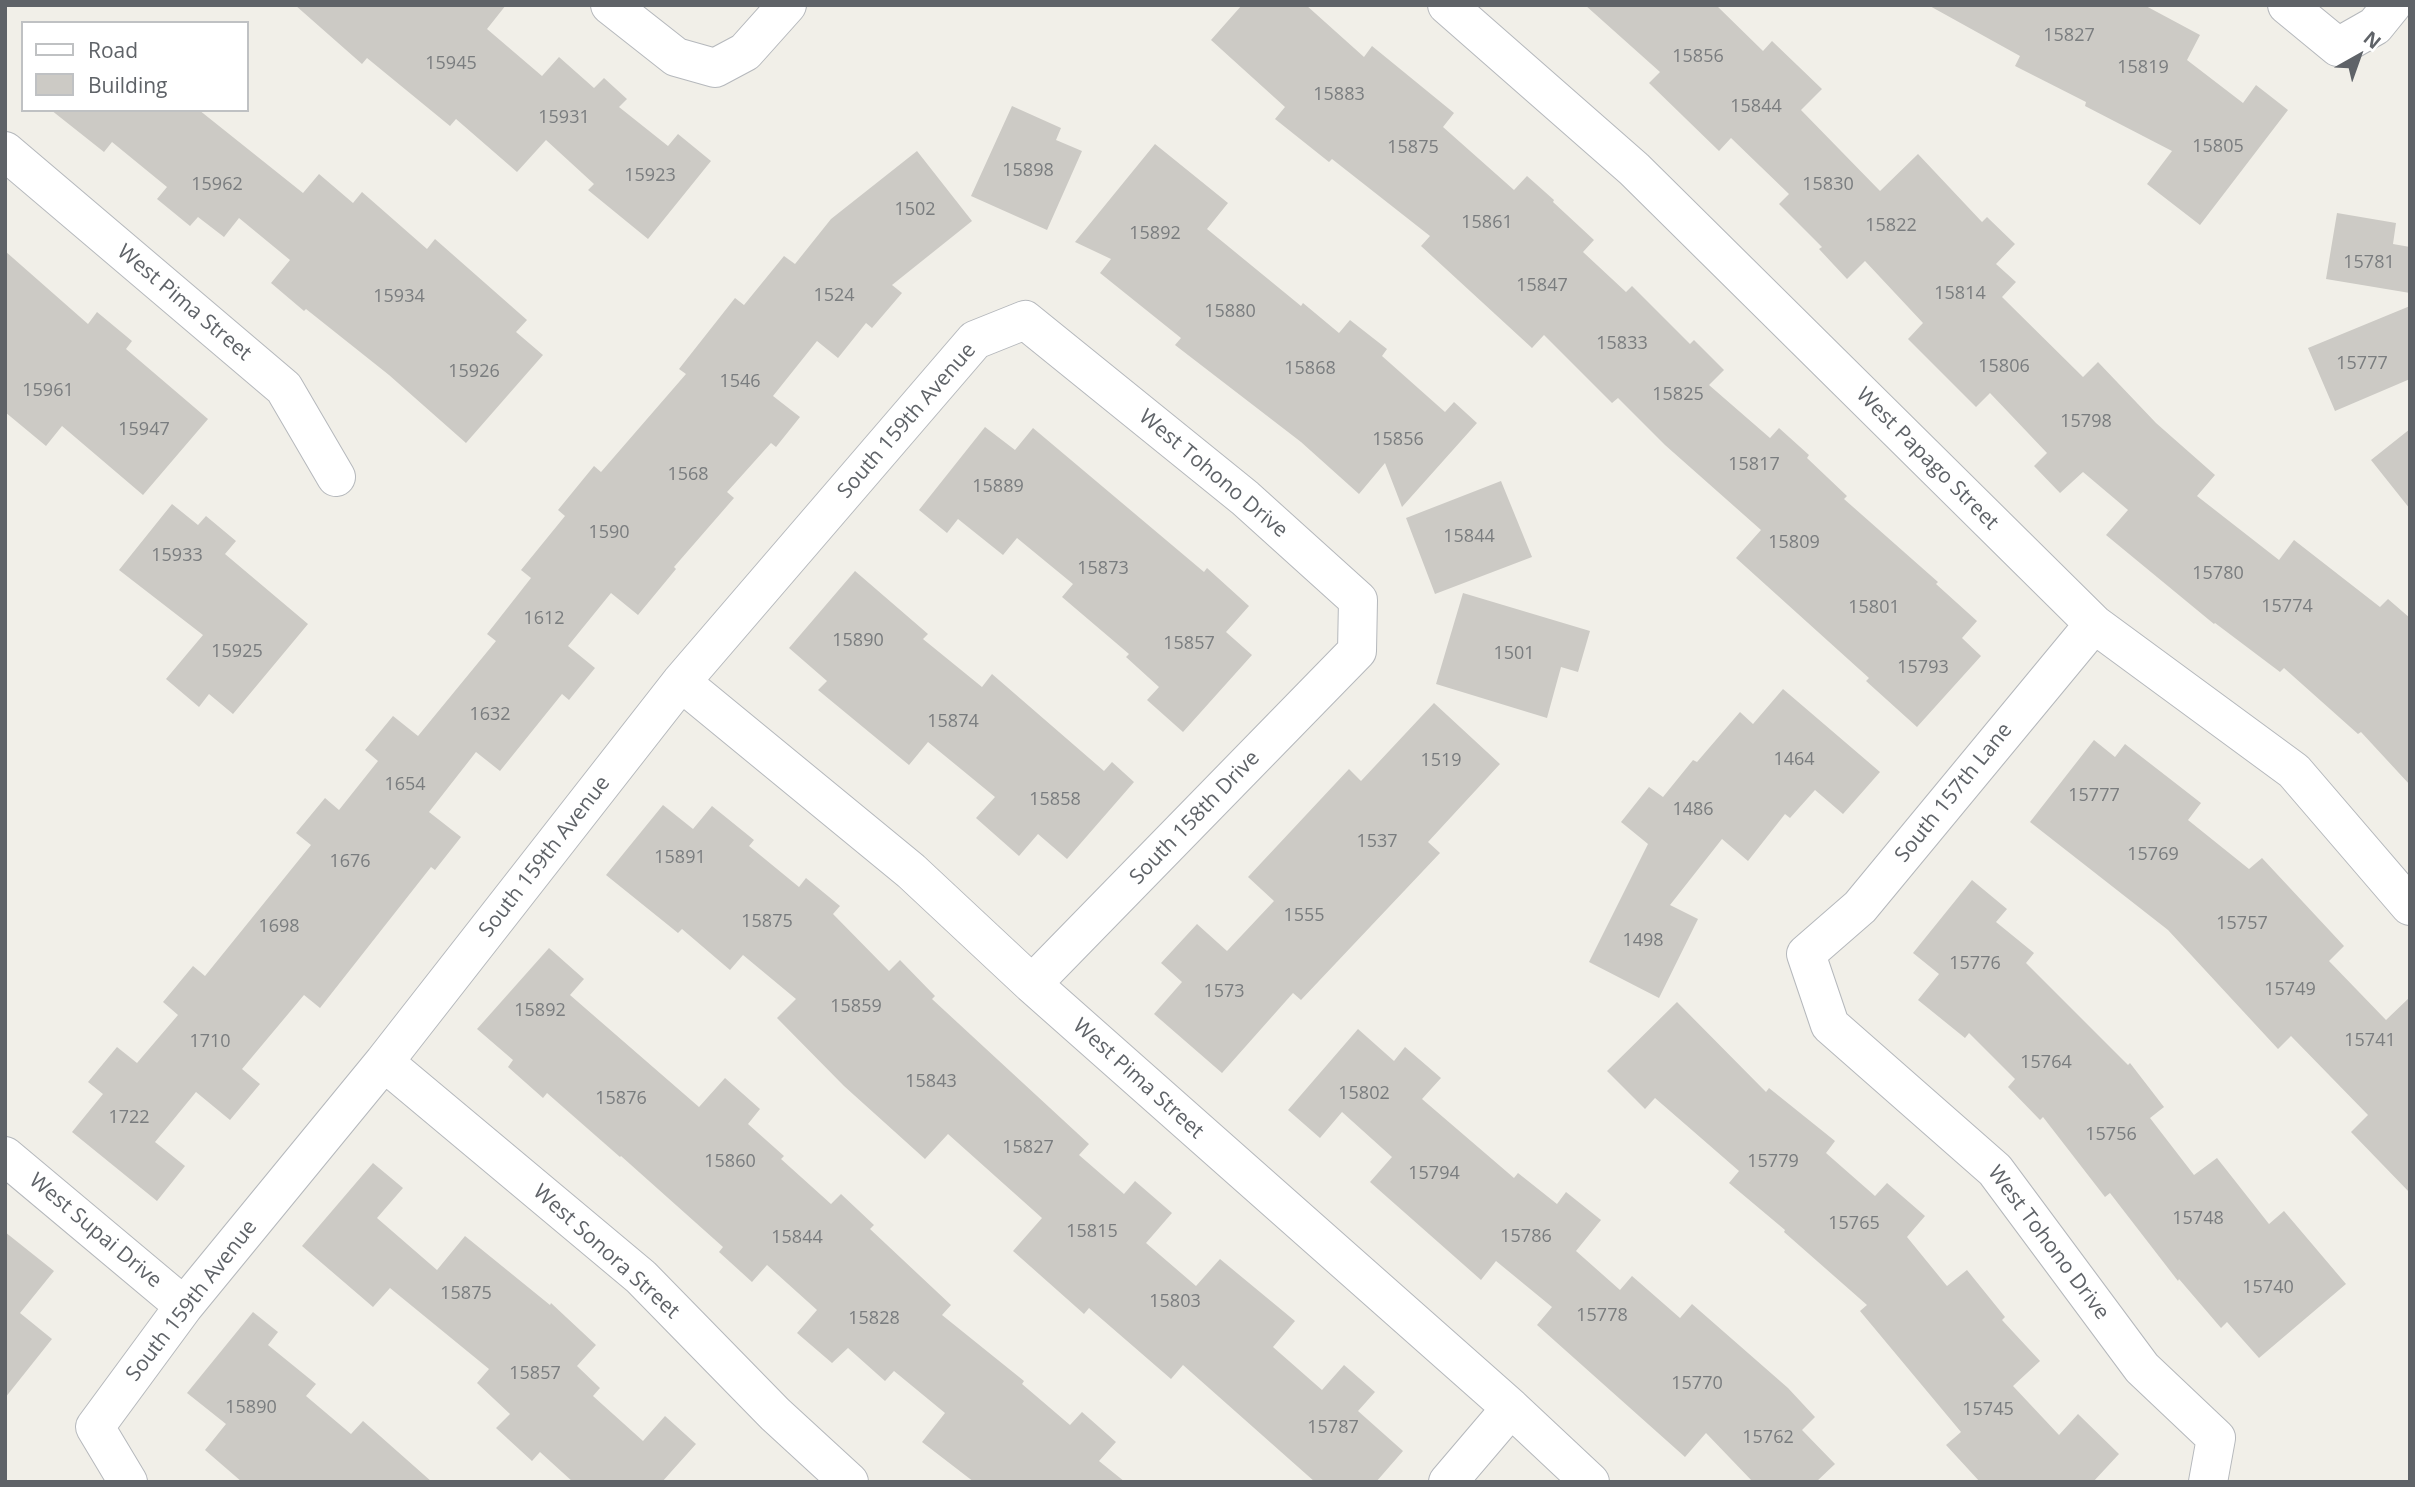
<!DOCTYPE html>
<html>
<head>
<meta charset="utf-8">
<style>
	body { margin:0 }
	#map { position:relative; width:2415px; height:1487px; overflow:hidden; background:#f1efe8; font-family:"Open Sans",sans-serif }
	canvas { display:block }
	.frame { position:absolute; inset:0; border:7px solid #5f6368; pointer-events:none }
	.legend { position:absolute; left:21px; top:21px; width:228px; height:91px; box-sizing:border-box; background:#fff; border:2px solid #bfc1c3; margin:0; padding:9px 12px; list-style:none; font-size:21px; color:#5f6368 }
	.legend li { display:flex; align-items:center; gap:14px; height:35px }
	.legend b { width:35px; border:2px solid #bfc1c3 }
	.north { position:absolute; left:2324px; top:21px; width:70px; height:70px; -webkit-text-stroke:5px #fff; paint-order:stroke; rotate:40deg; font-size:19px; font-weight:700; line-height:28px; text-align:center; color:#5f6368 }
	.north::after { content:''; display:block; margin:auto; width:24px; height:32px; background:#5f6368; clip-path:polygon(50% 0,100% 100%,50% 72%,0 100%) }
</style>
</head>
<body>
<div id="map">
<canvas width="2415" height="1487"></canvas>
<div class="frame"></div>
<ul class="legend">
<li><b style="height:9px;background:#fff"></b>Road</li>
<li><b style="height:19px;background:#cccac5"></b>Building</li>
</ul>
<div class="north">N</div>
</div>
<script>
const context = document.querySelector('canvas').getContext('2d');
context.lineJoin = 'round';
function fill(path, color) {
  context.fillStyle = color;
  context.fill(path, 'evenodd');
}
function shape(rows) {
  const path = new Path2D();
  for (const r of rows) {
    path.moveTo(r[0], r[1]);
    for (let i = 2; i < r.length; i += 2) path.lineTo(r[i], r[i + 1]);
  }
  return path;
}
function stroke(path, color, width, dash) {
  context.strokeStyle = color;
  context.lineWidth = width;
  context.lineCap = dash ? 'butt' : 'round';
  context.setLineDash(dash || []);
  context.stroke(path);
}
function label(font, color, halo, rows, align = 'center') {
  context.font = font + ' "Open Sans",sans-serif';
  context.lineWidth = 6;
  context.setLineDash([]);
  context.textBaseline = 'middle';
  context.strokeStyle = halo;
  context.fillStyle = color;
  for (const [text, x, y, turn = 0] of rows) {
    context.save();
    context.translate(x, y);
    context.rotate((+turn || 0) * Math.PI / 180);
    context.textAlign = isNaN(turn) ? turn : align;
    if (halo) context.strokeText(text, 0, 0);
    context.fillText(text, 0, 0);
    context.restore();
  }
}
fill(shape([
	[295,5,506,5,487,29,542,76,559,57,594,88,604,78,627,99,619,107,668,146,678,134,711,161,648,239,588,190,594,184,546,140,517,172,456,119,450,126,367,58,362,64],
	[1242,5,1306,5,1364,57,1372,46,1454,113,1443,127,1514,190,1527,176,1554,200,1553,202,1594,240,1583,252,1626,292,1632,286,1690,344,1694,340,1724,370,1709,385,1770,438,1779,428,1809,455,1807,458,1847,496,1844,499,1938,582,1936,584,1977,621,1962,638,1981,656,1917,727,1866,681,1869,678,1736,558,1761,530,1665,445,1618,398,1612,403,1544,335,1532,348,1421,246,1430,236,1332,159,1329,162,1275,119,1285,107,1211,40],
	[1585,5,1716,5,1763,51,1772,41,1822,89,1801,110,1880,191,1918,154,1982,222,1987,217,2015,244,1996,264,2016,282,2002,297,2083,377,2098,362,2156,423,2215,475,2197,496,2279,560,2294,540,2380,607,2388,599,2410,618,2410,785,2361,732,2358,734,2284,668,2280,672,2215,623,2214,624,2106,535,2128,510,2083,472,2060,493,2034,466,2047,453,1990,393,1976,407,1908,339,1923,323,1865,261,1847,279,1819,249,1822,247,1779,204,1789,194,1731,138,1719,151,1649,83,1660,72],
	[1928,5,2144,5,2200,35,2187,60,2243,103,2256,85,2288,110,2200,225,2147,184,2172,151,2085,106,2086,102,2015,66,2020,56],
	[1012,106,1061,128,1056,140,1082,151,1047,230,971,196],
	[51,110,199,110,303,193,319,174,353,203,362,192,427,249,435,239,527,320,516,332,543,355,466,443,389,375,306,309,304,311,271,283,290,260,239,218,224,237,198,217,190,226,157,199,167,187,112,142,104,152],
	[1155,144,1228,203,1207,229,1301,306,1303,303,1339,333,1350,320,1387,349,1382,356,1445,412,1454,402,1477,423,1402,507,1385,463,1359,494,1301,442,1175,345,1181,338,1100,273,1111,259,1075,242],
	[917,151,972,221,892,285,902,293,872,328,866,323,838,358,817,341,773,396,800,417,776,447,771,443,727,492,734,498,674,567,676,569,638,615,611,593,568,646,595,668,569,700,562,694,500,771,476,752,429,812,461,837,435,870,431,867,320,1008,304,995,242,1069,260,1084,230,1120,196,1092,155,1142,185,1166,157,1201,72,1132,103,1094,88,1082,117,1047,137,1063,178,1015,163,1002,193,966,205,976,311,845,296,833,325,798,339,810,378,761,365,750,393,716,418,736,496,641,487,634,531,578,521,570,565,516,558,510,594,466,601,472,686,374,679,369,735,298,744,305,784,256,795,264,831,219],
	[2337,213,2396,223,2393,244,2410,247,2410,293,2326,279],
	[5,251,88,324,97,312,132,341,126,349,208,419,143,495,62,426,46,446,5,412],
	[2410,306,2410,379,2335,411,2308,348],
	[985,427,1015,450,1033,428,1204,572,1207,568,1249,606,1226,632,1252,655,1183,732,1147,700,1159,687,1126,657,1129,654,1062,597,1073,584,1017,538,1003,555,958,519,947,533,919,510],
	[2410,429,2410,509,2371,460],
	[1501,481,1532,557,1435,594,1406,518],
	[172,504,198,525,206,516,236,541,225,554,308,624,233,714,209,694,199,707,166,679,203,635,119,570],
	[855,571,928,634,923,639,982,687,992,674,1104,771,1112,762,1134,782,1067,859,1038,834,1019,856,976,818,995,797,928,742,909,765,818,690,827,681,789,648],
	[1463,593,1590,631,1578,672,1561,667,1547,718,1436,684],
	[1783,689,1880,772,1843,814,1815,790,1790,818,1785,814,1748,861,1722,839,1670,905,1698,919,1659,998,1589,962,1648,844,1621,822,1649,787,1663,797,1693,760,1697,762,1740,712,1753,724],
	[1434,703,1500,764,1428,842,1440,853,1301,1000,1293,993,1222,1073,1154,1014,1182,982,1161,963,1197,924,1227,951,1274,901,1248,877,1349,769,1361,781],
	[2094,740,2115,757,2125,744,2201,803,2188,820,2249,869,2262,858,2344,946,2329,961,2386,1020,2410,997,2410,1193,2351,1132,2368,1115,2291,1036,2278,1049,2168,930,2030,822],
	[663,805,693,829,712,806,754,840,749,846,799,887,806,878,840,906,833,914,889,971,900,960,935,996,932,999,1089,1144,1079,1155,1124,1194,1135,1181,1172,1213,1146,1243,1196,1286,1220,1259,1295,1321,1273,1347,1322,1390,1344,1365,1375,1392,1358,1411,1403,1451,1376,1482,1315,1482,1183,1365,1171,1379,1089,1308,1084,1314,1013,1251,1042,1218,948,1134,925,1159,844,1086,777,1018,796,999,743,955,730,970,682,929,678,933,606,875],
	[1972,880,2007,909,1996,922,2034,953,2026,963,2128,1065,2130,1063,2164,1107,2150,1118,2194,1175,2217,1158,2269,1224,2284,1211,2346,1284,2259,1358,2227,1322,2221,1328,2179,1279,2178,1281,2110,1193,2105,1197,2043,1117,2040,1120,2008,1087,2015,1079,1969,1033,1965,1038,1918,1000,1939,974,1913,953],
	[549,948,584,979,570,995,699,1107,725,1078,760,1109,748,1124,784,1156,781,1159,831,1204,841,1194,874,1225,870,1229,951,1305,942,1315,1024,1381,1022,1384,1070,1425,1082,1412,1116,1442,1099,1461,1125,1482,974,1482,922,1442,945,1413,894,1371,885,1381,848,1348,832,1363,797,1333,817,1310,767,1265,752,1282,719,1252,723,1247,621,1156,620,1157,547,1093,543,1098,508,1067,513,1060,477,1029],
	[1677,1002,1766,1092,1769,1088,1835,1141,1826,1153,1875,1196,1887,1183,1925,1216,1907,1237,1947,1286,1967,1270,2005,1317,2002,1320,2040,1361,2013,1386,2059,1435,2078,1414,2119,1454,2093,1482,1980,1482,1946,1445,1961,1432,1860,1311,1867,1305,1784,1232,1785,1230,1729,1183,1739,1171,1655,1098,1645,1109,1607,1071],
	[1358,1029,1394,1061,1405,1047,1441,1078,1422,1099,1514,1178,1518,1173,1557,1204,1566,1192,1601,1220,1576,1251,1620,1290,1632,1276,1680,1318,1692,1304,1788,1388,1815,1417,1802,1430,1835,1464,1816,1482,1753,1482,1706,1433,1685,1457,1537,1325,1552,1307,1496,1261,1481,1280,1370,1182,1392,1157,1342,1112,1320,1138,1288,1110],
	[373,1163,403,1188,377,1218,437,1270,465,1236,550,1305,551,1303,596,1345,577,1366,600,1388,593,1396,643,1441,665,1416,696,1444,662,1482,573,1482,540,1452,532,1461,496,1428,510,1414,477,1383,489,1369,390,1288,373,1307,302,1246],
	[5,1232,54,1271,20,1313,52,1339,5,1398],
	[253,1312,278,1332,268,1345,316,1384,306,1396,351,1434,363,1421,432,1482,242,1482,205,1450,226,1424,187,1393]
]), '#cccac5');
const minor = shape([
	[610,5,676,57,715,68,745,52,787,5],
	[1447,5,1634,169,2094,624,2294,771,2410,906],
	[2287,5,2338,47,2375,26,2392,5],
	[5,151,284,388,336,477],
	[2094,624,1860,907,1806,954,1830,1025,1995,1170,2142,1368,2216,1438,2208,1482],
	[681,682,911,871,1032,984,1511,1408,1590,1482],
	[384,1062,641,1277,775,1414,849,1482],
	[5,1156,184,1306],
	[128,1482,95,1427,184,1306,384,1062,681,682,975,340,1025,320,1245,498,1358,600,1357,651,1032,984],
	[1448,1482,1511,1408]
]);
stroke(minor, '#b5b8bc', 40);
stroke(minor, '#fff', 38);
label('18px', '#7a7d7f', null, [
	["15827",2069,36],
	["15856",1698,57],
	["15945",451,64],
	["15819",2143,68],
	["15883",1339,95],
	["15844",1756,107],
	["15931",564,118],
	["15805",2218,147],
	["15875",1413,148],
	["15898",1028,171],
	["15923",650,176],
	["15962",217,185],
	["15830",1828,185],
	["1502",915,210],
	["15861",1487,223],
	["15822",1891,226],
	["15892",1155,234],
	["15781",2369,263],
	["15847",1542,286],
	["15814",1960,294],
	["1524",834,296],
	["15934",399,297],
	["15880",1230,312],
	["15833",1622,344],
	["15777",2362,364],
	["15806",2004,367],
	["15868",1310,369],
	["15926",474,372],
	["1546",740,382],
	["15961",48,391],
	["15825",1678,395],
	["15798",2086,422],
	["15947",144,430],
	["15856",1398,440],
	["15817",1754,465],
	["1568",688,475],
	["15889",998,487],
	["1590",609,533],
	["15844",1469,537],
	["15809",1794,543],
	["15933",177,556],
	["15873",1103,569],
	["15780",2218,574],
	["15774",2287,607],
	["15801",1874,608],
	["1612",544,619],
	["15890",858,641],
	["15857",1189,644],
	["15925",237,652],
	["1501",1514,654],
	["15793",1923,668],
	["1632",490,715],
	["15874",953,722],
	["1464",1794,760],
	["1519",1441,761],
	["1654",405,785],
	["15777",2094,796],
	["15858",1055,800],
	["1486",1693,810],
	["1537",1377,842],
	["15769",2153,855],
	["15891",680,858],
	["1676",350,862],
	["1555",1304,916],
	["15875",767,922],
	["15757",2242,924],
	["1698",279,927],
	["1498",1643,941],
	["15776",1975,964],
	["15749",2290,990],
	["1573",1224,992],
	["15859",856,1007],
	["15892",540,1011],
	["15741",2370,1041],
	["1710",210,1042],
	["15764",2046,1063],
	["15843",931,1082],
	["15802",1364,1094],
	["15876",621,1099],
	["1722",129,1118],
	["15756",2111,1135],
	["15827",1028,1148],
	["15860",730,1162],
	["15779",1773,1162],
	["15794",1434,1174],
	["15748",2198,1219],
	["15765",1854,1224],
	["15815",1092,1232],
	["15786",1526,1237],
	["15844",797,1238],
	["15740",2268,1288],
	["15875",466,1294],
	["15803",1175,1302],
	["15778",1602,1316],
	["15828",874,1319],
	["15857",535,1374],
	["15770",1697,1384],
	["15890",251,1408],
	["15745",1988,1410],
	["15787",1333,1428],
	["15762",1768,1438]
]);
label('21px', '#5f6368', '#fff', [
	["West Pima Street",184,303,40],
	["South 159th Avenue",907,421,-49],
	["West Papago Street",1927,459,45],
	["West Tohono Drive",1213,474,40],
	["South 157th Lane",1954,793,-51],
	["South 158th Drive",1195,818,-46],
	["South 159th Avenue",545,857,-52],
	["West Pima Street",1138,1079,42],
	["West Supai Drive",95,1231,40],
	["West Tohono Drive",2048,1243,53],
	["West Sonora Street",606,1252,42],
	["South 159th Avenue",192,1301,-52]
]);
</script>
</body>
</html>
